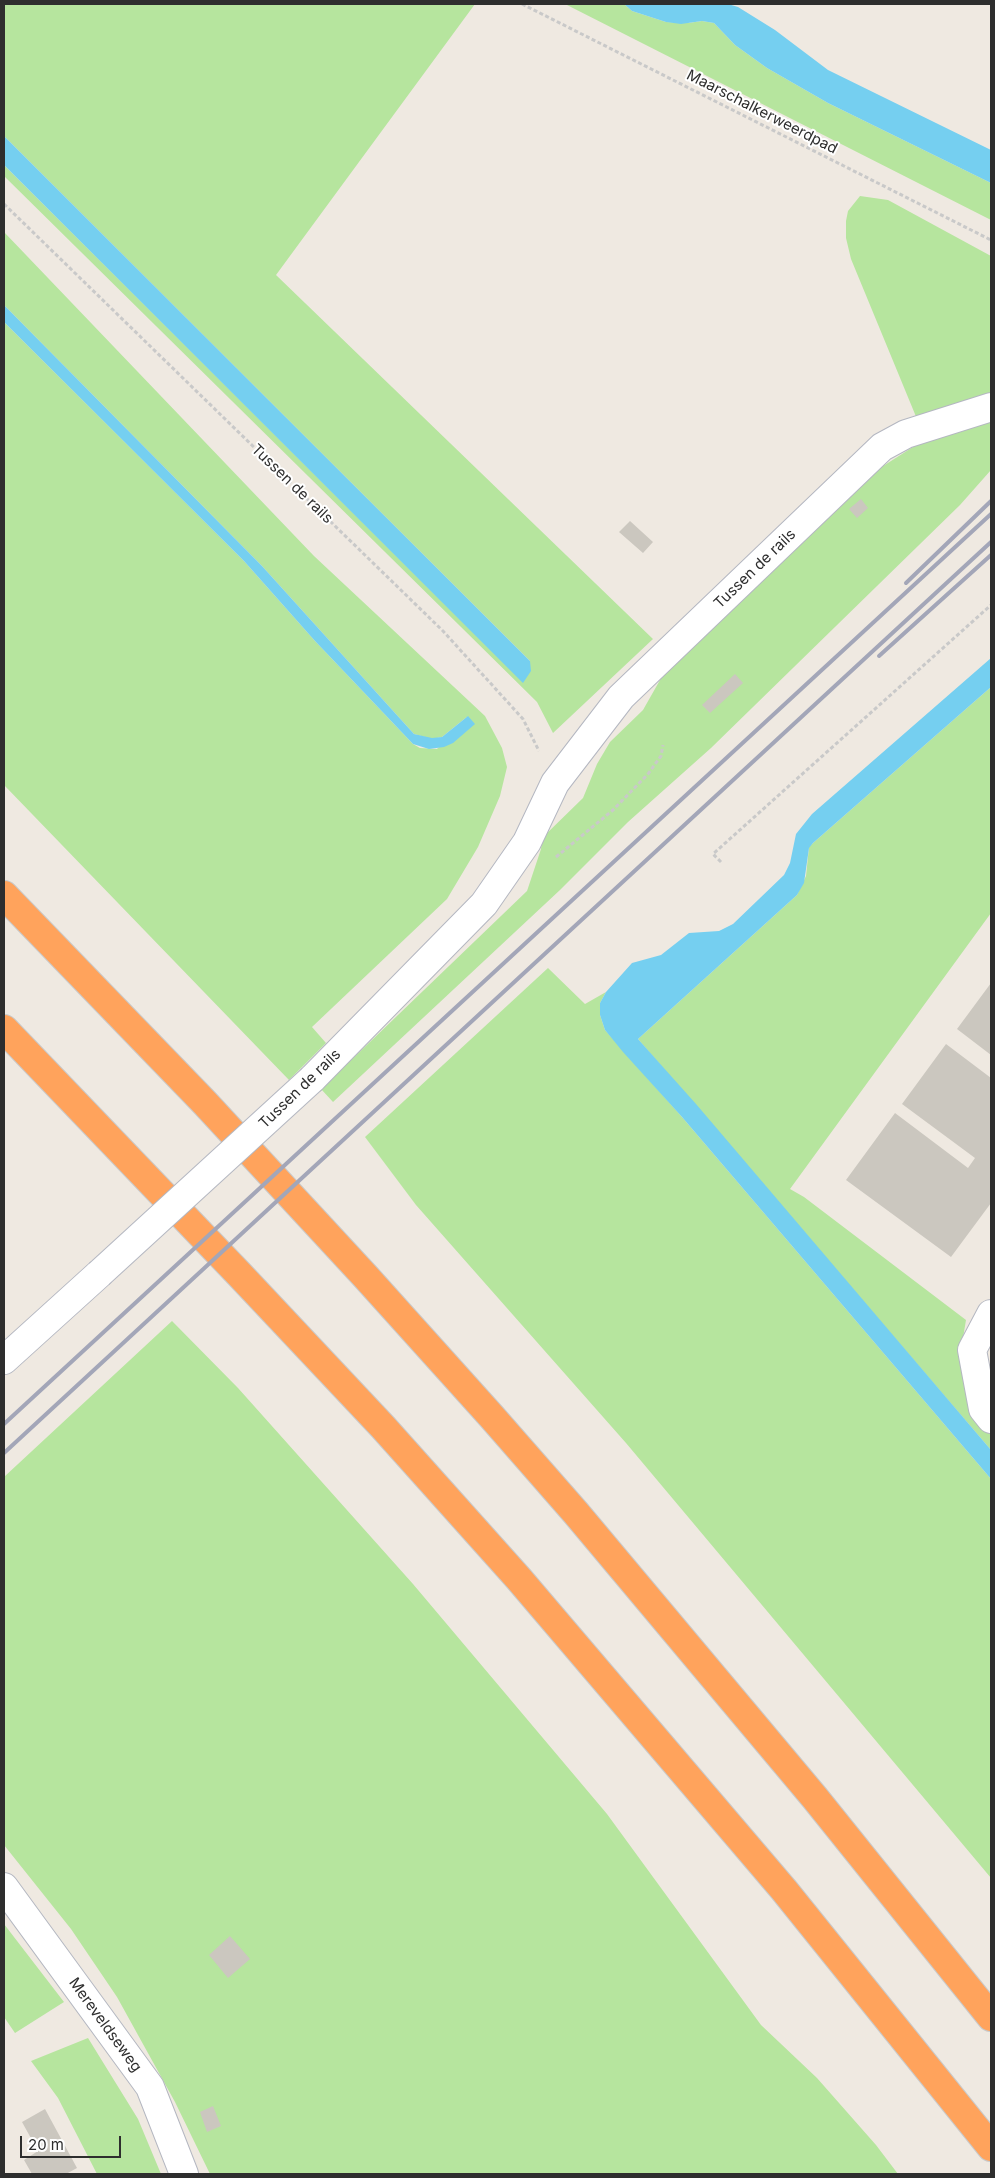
<!DOCTYPE html>
<html>
<head>
<meta charset="utf-8">
<style>
	body { margin:0 }
	#map { position:relative; width:995px; height:2178px; overflow:hidden; background:#efe9e1; font-family:Inter,sans-serif }
	canvas { display:block }
	.frame { position:absolute; inset:0; border:5px solid #2e2e2e; pointer-events:none }
	.scale { position:absolute; left:20px; top:2136px; width:101px; height:22px; box-sizing:border-box; border:2px solid #2e2e2e; border-top:0; padding-left:6px; font-size:15px; line-height:18px; white-space:nowrap; color:#2e2e2e; -webkit-text-stroke:4px #fff; paint-order:stroke }
</style>
</head>
<body>
<div id="map">
<canvas width="995" height="2178"></canvas>
<div class="frame"></div>
<div class="scale">20 m</div>
</div>
<script>
const context = document.querySelector('canvas').getContext('2d');
context.lineJoin = 'round';
function fill(path, color) {
  context.fillStyle = color;
  context.fill(path, 'evenodd');
}
function shape(rows) {
  const path = new Path2D();
  for (const r of rows) {
    path.moveTo(r[0], r[1]);
    for (let i = 2; i < r.length; i += 2) path.lineTo(r[i], r[i + 1]);
  }
  return path;
}
function stroke(path, color, width, dash) {
  context.strokeStyle = color;
  context.lineWidth = width;
  context.lineCap = dash ? 'butt' : 'round';
  context.setLineDash(dash || []);
  context.stroke(path);
}
function label(font, color, halo, rows, align = 'center') {
  context.font = font + ' Inter,sans-serif';
  context.lineWidth = 4;
  context.setLineDash([]);
  context.textBaseline = 'middle';
  context.strokeStyle = halo;
  context.fillStyle = color;
  for (const [text, x, y, turn = 0] of rows) {
    context.save();
    context.translate(x, y);
    context.rotate((+turn || 0) * Math.PI / 180);
    context.textAlign = isNaN(turn) ? turn : align;
    if (halo) context.strokeText(text, 0, 0);
    context.fillText(text, 0, 0);
    context.restore();
  }
}
fill(shape([
	[4,4,475,4,276,275,653,639,553,733,537,702,4,176,4,165,523,682,530,661,4,136],
	[565,4,624,4,632,11,666,22,688,23,702,21,714,23,735,45,767,68,828,103,991,183,991,220],
	[860,196,888,200,991,256,991,396,917,419,851,259,846,238,846,221,848,211],
	[4,232,314,556,485,716,502,748,507,767,500,796,478,847,447,899,312,1027,326,1043,289,1080,4,785,4,322,244,561,315,641,413,744,420,748,437,749,468,716,442,737,432,739,414,734,262,566,4,305],
	[991,420,991,470,960,505,711,748,628,822,560,890,333,1102,321,1089,527,891,541,849,542,838,583,798,597,764,610,742,643,710,664,673,880,468,913,447,950,432],
	[991,687,991,913,790,1189,804,1197,966,1320,963,1338,991,1423,991,1450,638,1039,797,895,806,876,809,847,813,843],
	[548,968,585,1004,606,992,600,1003,600,1015,605,1030,682,1117,991,1479,991,1878,626,1443,416,1205,365,1137],
	[172,1321,238,1388,413,1584,607,1814,761,2025,817,2078,876,2145,898,2174,210,2174,175,2102,117,1997,71,1929,4,1845,4,1477],
	[4,1924,64,2002,15,2033,4,2017],
	[88,2038,138,2119,161,2174,97,2174,58,2098,31,2061]
]), '#b6e59e');
fill(shape([
	[624,4,728,4,738,7,775,30,828,70,991,150,991,183,828,103,767,68,735,45,714,23,702,21,681,24,666,22,632,11],
	[4,136,530,661,531,671,523,683,4,165],
	[4,305,262,566,414,734,432,738,442,737,468,716,475,724,453,743,444,747,429,749,413,744,315,641,244,561,4,322],
	[991,658,991,687,813,843,809,848,804,883,797,895,638,1039,696,1104,991,1450,991,1479,682,1117,623,1052,605,1030,600,1015,600,1003,606,992,632,963,661,955,689,933,719,931,733,924,784,875,790,863,796,834,812,814]
]), '#75cff0');
fill(shape([
	[861,499,868,508,857,518,849,509],
	[630,521,653,542,643,553,619,532],
	[735,674,743,683,710,713,702,705],
	[991,983,991,1055,957,1029],
	[946,1044,991,1078,991,1203,951,1257,846,1180,895,1113,968,1168,975,1158,902,1104],
	[230,1936,250,1959,228,1978,209,1955],
	[213,2106,221,2126,207,2132,200,2112],
	[45,2109,77,2168,66,2174,32,2174,24,2160,38,2151,22,2122]
]), '#cbc7bf');
const minor = shape([
	[312,1079,484,904,527,842,555,783,621,697,882,447,906,434,991,407],
	[991,1314,972,1350,983,1409,991,1419],
	[4,1360,99,1274],
	[4,1887,150,2087,184,2174]
]);
const highway = shape([
	[4,895,205,1103,366,1277,492,1417,576,1513,815,1798,991,2017],
	[4,1029,240,1275,383,1427,519,1579,784,1890,991,2147]
]);
stroke(minor, '#b4b7c1', 30);
stroke(highway, '#c9c9c9', 30);
stroke(shape([
	[522,4,991,240],
	[4,204,443,631,523,719,539,751],
	[556,857,613,810,648,774,661,756,663,745],
	[721,862,713,854,991,605]
]), '#c9c9c9', 3, [4, 2.5]);
stroke(minor, '#fff', 28);
stroke(highway, '#ffa35c', 28);
stroke(shape([
	[906,583,991,501],
	[879,656,991,555],
	[4,1424,991,514],
	[4,1453,991,542]
]), '#a3a6b8', 4);
const minorBridge = shape([
	[99,1274,312,1079]
]);
stroke(minorBridge, '#b4b7c1', 30, []);
stroke(minorBridge, '#fff', 28);
label('15px', '#2e2e2e', '#fff', [
	["Maarschalkerweerdpad",762,112,27],
	["Tussen de rails",292,484,44],
	["Tussen de rails",755,569,-44],
	["Tussen de rails",300,1089,-44],
	["Mereveldseweg",105,2025,54]
]);
</script>
</body>
</html>
